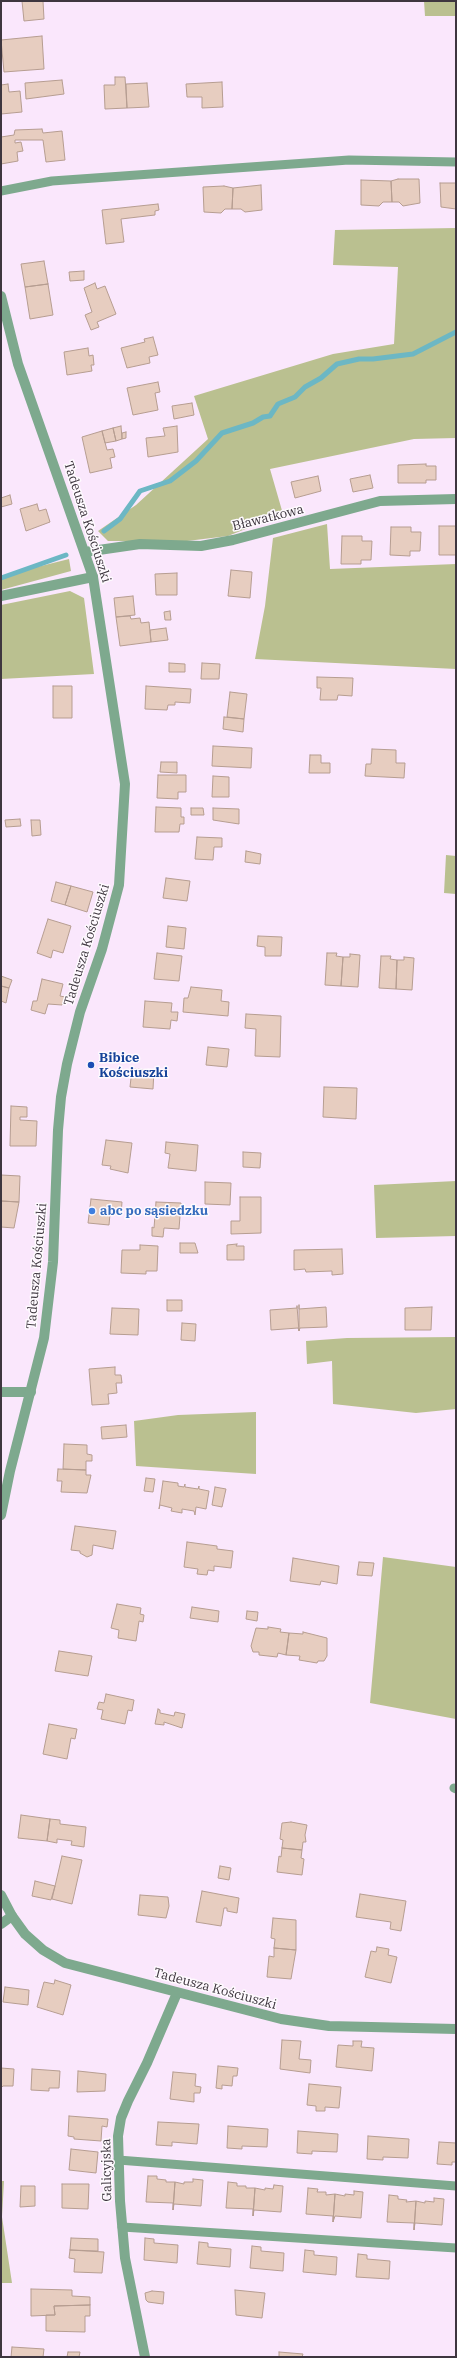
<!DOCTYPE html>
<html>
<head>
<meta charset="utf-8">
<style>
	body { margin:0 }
	#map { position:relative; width:457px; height:2358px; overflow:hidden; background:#fae7fc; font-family:"IBM Plex Serif",serif }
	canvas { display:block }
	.frame { position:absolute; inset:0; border:2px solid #3e363f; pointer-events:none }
</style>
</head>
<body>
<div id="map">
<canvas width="457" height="2358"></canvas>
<div class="frame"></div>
</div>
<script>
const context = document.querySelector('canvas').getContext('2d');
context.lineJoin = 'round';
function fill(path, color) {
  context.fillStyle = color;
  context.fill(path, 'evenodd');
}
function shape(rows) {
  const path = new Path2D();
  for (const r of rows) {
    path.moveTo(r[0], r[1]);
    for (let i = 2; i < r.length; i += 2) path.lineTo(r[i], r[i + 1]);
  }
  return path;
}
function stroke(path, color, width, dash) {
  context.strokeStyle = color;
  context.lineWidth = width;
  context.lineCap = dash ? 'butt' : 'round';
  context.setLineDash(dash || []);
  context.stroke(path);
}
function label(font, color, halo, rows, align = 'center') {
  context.font = font + ' "IBM Plex Serif",serif';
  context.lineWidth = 3;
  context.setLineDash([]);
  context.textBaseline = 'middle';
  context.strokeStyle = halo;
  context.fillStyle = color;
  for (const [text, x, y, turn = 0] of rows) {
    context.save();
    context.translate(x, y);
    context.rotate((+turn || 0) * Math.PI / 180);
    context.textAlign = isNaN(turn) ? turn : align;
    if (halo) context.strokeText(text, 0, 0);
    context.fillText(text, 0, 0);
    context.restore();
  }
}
fill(shape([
	[424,1,456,1,456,16,425,16],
	[456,228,456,438,414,439,270,469,283,514,228,536,187,541,108,541,98,531,136,505,208,439,194,396,333,354,394,344,398,267,333,265,335,230],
	[327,524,330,569,456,564,456,669,255,659,265,606,273,538],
	[69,559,71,571,1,590,1,576],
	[70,591,84,598,94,674,1,679,1,605],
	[446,855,456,856,456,894,444,893],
	[456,1181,456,1236,376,1238,374,1185],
	[456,1337,456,1409,416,1413,333,1404,332,1361,307,1364,306,1341,347,1338],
	[256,1412,256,1474,136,1466,134,1421,178,1415],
	[383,1557,456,1567,456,1719,370,1703],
	[1,2181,4,2181,2,2217,12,2283,1,2283]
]), '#bac090');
stroke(shape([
	[104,531,120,519,140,491,170,481,196,461,222,433,253,423,263,417,270,416,278,404,295,397,305,387,321,378,337,364,359,359,373,359,413,354,456,332],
	[1,578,66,555]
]), '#6cb7c4', 5);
const building = shape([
	[22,1,43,1,44,19,24,21,22,1],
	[42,36,44,69,4,72,1,40,42,36],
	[115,77,125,77,127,108,105,109,104,85,115,85,115,77],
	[62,80,64,94,26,99,25,83,62,80],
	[222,82,223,107,202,108,202,97,187,97,186,84,222,82],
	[147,83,149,107,127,108,126,84,147,83],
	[8,84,9,92,20,91,22,112,1,114,1,85,8,84],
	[42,129,43,133,62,131,65,160,46,162,43,140,15,140,15,143,21,142,23,151,17,152,18,161,1,164,1,137,14,135,15,130,42,129],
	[398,179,419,179,420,203,403,206,399,202,392,202,391,181,398,179],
	[361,180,391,181,392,202,383,202,379,206,361,205,361,180],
	[440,183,456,183,456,209,441,207,440,183],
	[261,185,262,210,245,212,241,209,232,209,233,188,261,185],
	[224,186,233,188,232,209,225,209,221,213,204,212,203,187,224,186],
	[158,204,159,210,155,211,155,215,121,219,124,242,106,244,102,210,158,204],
	[44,261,48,284,25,287,21,264,44,261],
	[84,271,84,280,70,281,69,272,84,271],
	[95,283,97,289,105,286,116,314,97,322,99,327,91,330,85,315,92,312,84,288,95,283],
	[48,284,53,315,30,319,25,287,48,284],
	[153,337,158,355,149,357,150,363,127,368,121,348,145,342,144,339,153,337],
	[88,348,89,356,93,355,94,365,91,365,92,371,67,375,64,352,88,348],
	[158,382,160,392,155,393,158,410,133,415,127,388,158,382],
	[192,403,194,415,174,419,172,406,192,403],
	[121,426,122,439,116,441,113,428,121,426],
	[177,426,178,452,148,457,146,438,165,436,163,428,177,426],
	[113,428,116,441,105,443,102,431,113,428],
	[102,431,107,450,113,449,115,457,110,458,112,468,90,473,82,437,102,431],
	[126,432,126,438,122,439,122,433,126,432],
	[426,464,426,466,436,466,436,480,426,480,426,483,398,483,398,465,426,464],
	[370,475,373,488,353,492,350,479,370,475],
	[318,476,321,491,295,498,291,482,318,476],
	[10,495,12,504,1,507,1,498,10,495],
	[37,504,39,511,46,509,50,522,26,531,20,509,37,504],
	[439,526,456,526,456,555,439,555,439,526],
	[391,527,411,527,411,532,421,532,420,551,410,551,410,556,390,555,391,527],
	[342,536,362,536,362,541,372,541,371,560,361,560,361,564,341,564,342,536],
	[231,570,252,572,250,598,228,596,231,570],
	[177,573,177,595,156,595,155,574,177,573],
	[133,596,135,615,116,617,114,598,133,596],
	[170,611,171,620,165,620,164,612,170,611],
	[130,616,131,619,140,618,141,623,149,622,151,642,120,646,116,617,130,616],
	[166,628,168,640,151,642,150,630,166,628],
	[169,663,185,664,185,672,169,672,169,663],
	[202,663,220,664,219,679,201,679,202,663],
	[317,677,353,678,352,696,338,695,337,700,320,700,321,688,317,688,317,677],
	[53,686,72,686,72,718,53,718,53,686],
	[146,686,191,689,190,703,175,702,175,705,168,705,167,710,145,709,146,686],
	[230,692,247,694,244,719,227,717,230,692],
	[224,717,244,719,243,732,223,729,224,717],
	[213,746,252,748,251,768,212,766,213,746],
	[372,749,396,750,396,763,405,763,404,778,365,776,366,764,371,764,372,749],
	[310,755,321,755,321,763,330,763,330,773,309,773,310,755],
	[161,762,177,762,177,773,160,772,161,762],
	[158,775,186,775,186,792,178,792,178,799,157,798,158,775],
	[213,776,229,777,229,797,212,797,213,776],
	[156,807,181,808,181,817,184,817,184,824,180,824,179,832,155,832,156,807],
	[191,808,203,808,204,815,191,815,191,808],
	[213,808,239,809,239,824,213,820,213,808],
	[20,819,21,826,6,827,5,820,20,819],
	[31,820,40,820,41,835,32,836,31,820],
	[197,837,222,838,222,847,214,847,213,860,195,859,197,837],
	[246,851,261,854,260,864,245,862,246,851],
	[166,878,190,881,187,901,163,898,166,878],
	[56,882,71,886,65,905,51,901,56,882],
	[71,886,93,892,87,912,65,905,71,886],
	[48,919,71,926,63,953,53,950,51,958,37,953,48,919],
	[168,926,186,928,184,949,166,947,168,926],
	[258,936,282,937,281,956,265,956,265,947,257,946,258,936],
	[157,953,182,956,179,981,154,979,157,953],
	[327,953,337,953,336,956,343,957,341,986,325,985,327,953],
	[350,954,360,955,358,987,341,986,343,957,350,957,350,954],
	[381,956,391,956,390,959,397,960,396,989,379,988,381,956],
	[404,957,414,958,412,990,396,989,397,960,404,960,404,957],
	[1,976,12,980,9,988,1,986,1,976],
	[42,979,63,984,60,996,65,997,62,1005,48,1004,45,1014,31,1010,33,1001,37,1001,42,979],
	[1,986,9,988,6,1003,1,1001,1,986],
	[191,987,222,990,221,1001,229,1002,228,1016,183,1012,184,998,188,998,191,987],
	[145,1001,172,1003,171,1012,178,1012,177,1021,171,1020,170,1029,143,1027,145,1001],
	[246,1014,281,1016,280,1057,255,1056,256,1029,245,1028,246,1014],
	[208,1047,229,1049,227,1067,206,1065,208,1047],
	[132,1069,154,1070,153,1089,130,1087,132,1069],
	[324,1087,357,1088,356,1119,323,1117,324,1087],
	[11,1106,27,1107,27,1117,20,1117,20,1120,37,1121,36,1146,10,1146,11,1106],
	[106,1140,132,1143,128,1173,110,1169,111,1166,102,1165,106,1140],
	[166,1142,198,1145,196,1171,168,1168,170,1154,165,1153,166,1142],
	[243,1152,261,1153,260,1168,243,1167,243,1152],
	[1,1175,20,1176,19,1202,1,1201,1,1175],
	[205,1182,231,1183,230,1205,205,1204,205,1182],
	[240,1197,261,1197,261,1233,231,1234,231,1221,240,1221,240,1197],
	[91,1199,122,1202,121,1215,110,1214,109,1225,88,1223,91,1199],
	[1,1201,19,1202,14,1228,1,1227,1,1201],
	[156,1202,181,1203,179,1229,164,1228,163,1237,152,1236,152,1227,154,1228,156,1202],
	[180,1243,195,1243,198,1253,180,1253,180,1243],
	[237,1244,236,1246,244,1246,244,1260,227,1260,227,1245,237,1244],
	[140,1245,158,1246,157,1271,146,1271,146,1274,121,1273,122,1250,140,1250,140,1245],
	[342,1249,343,1274,332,1275,332,1271,306,1272,305,1269,294,1270,294,1250,342,1249],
	[167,1300,182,1300,182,1311,167,1311,167,1300],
	[299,1305,299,1309,326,1307,327,1327,300,1328,299,1331,299,1305],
	[297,1306,299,1331,298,1328,271,1330,270,1310,297,1308,297,1306],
	[432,1307,431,1330,405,1330,405,1308,432,1307],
	[112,1308,139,1309,138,1335,110,1334,112,1308],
	[182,1323,196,1324,195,1341,181,1340,182,1323],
	[115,1367,115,1375,121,1375,122,1383,116,1383,117,1393,108,1394,109,1404,92,1405,89,1369,115,1367],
	[126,1425,127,1437,102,1439,101,1427,126,1425],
	[64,1444,87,1445,87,1454,92,1455,92,1461,86,1461,86,1470,63,1469,64,1444],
	[58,1469,86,1470,86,1475,91,1475,87,1493,61,1492,62,1481,57,1481,58,1469],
	[146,1478,155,1479,153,1492,144,1491,146,1478],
	[163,1481,178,1483,178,1486,184,1487,185,1484,185,1487,198,1489,199,1486,199,1489,209,1491,206,1509,196,1507,195,1515,194,1511,182,1509,182,1513,171,1511,172,1508,160,1505,159,1509,163,1481],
	[215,1487,226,1489,222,1507,212,1505,215,1487],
	[75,1526,116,1531,113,1549,93,1545,92,1555,87,1557,80,1553,80,1551,71,1550,75,1526],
	[187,1542,217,1546,217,1549,233,1551,231,1568,214,1566,214,1571,208,1570,207,1575,197,1574,198,1569,184,1567,187,1542],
	[293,1558,339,1566,337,1584,321,1581,320,1585,290,1581,293,1558],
	[359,1562,374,1563,372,1576,357,1575,359,1562],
	[117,1604,141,1608,140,1614,144,1615,143,1622,139,1621,136,1641,118,1638,119,1630,111,1628,117,1604],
	[192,1607,219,1611,218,1622,190,1618,192,1607],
	[247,1611,258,1612,257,1621,246,1619,247,1611],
	[268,1627,281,1629,280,1632,289,1633,286,1655,278,1653,277,1657,259,1655,259,1652,253,1652,251,1646,256,1628,268,1629,268,1627],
	[303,1632,327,1638,327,1656,324,1661,318,1661,317,1663,299,1660,300,1656,286,1655,289,1633,303,1634,303,1632],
	[59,1651,92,1656,88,1676,55,1671,59,1651],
	[106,1694,134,1700,132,1711,128,1710,125,1724,101,1719,103,1710,97,1709,99,1702,104,1703,106,1694],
	[158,1709,160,1710,160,1713,174,1716,175,1712,185,1714,182,1728,164,1722,164,1725,155,1724,158,1709],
	[49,1724,77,1729,75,1739,71,1738,67,1759,43,1754,49,1724],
	[21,1815,50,1819,47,1841,18,1838,21,1815],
	[50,1819,60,1820,60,1824,86,1827,84,1847,71,1845,72,1841,57,1839,57,1843,47,1841,50,1819],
	[291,1822,307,1825,305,1835,306,1842,303,1842,302,1850,282,1848,283,1840,280,1839,282,1823,291,1822],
	[282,1848,302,1850,301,1858,304,1859,302,1875,277,1872,279,1856,281,1857,282,1848],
	[62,1856,82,1860,72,1904,52,1899,62,1856],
	[220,1866,231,1868,229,1880,218,1878,220,1866],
	[35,1881,55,1886,51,1900,32,1896,35,1881],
	[202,1891,239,1898,237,1913,227,1911,227,1908,224,1908,221,1926,196,1922,202,1891],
	[360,1894,406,1901,401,1931,390,1929,391,1922,356,1917,360,1894],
	[140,1895,168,1897,169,1906,166,1918,138,1915,140,1895],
	[273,1918,296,1920,296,1950,274,1948,275,1939,271,1938,273,1918],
	[377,1947,389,1949,388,1955,397,1957,391,1983,365,1977,371,1951,376,1952,377,1947],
	[274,1948,296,1950,291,1979,267,1977,269,1956,274,1957,274,1948],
	[55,1980,71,1985,63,2015,37,2007,44,1982,54,1984,55,1980],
	[5,1987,29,1990,28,2005,3,2002,5,1987],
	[282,2040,301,2041,299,2059,311,2060,310,2073,280,2069,282,2040],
	[353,2041,362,2041,361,2047,374,2048,372,2071,336,2067,338,2045,353,2046,353,2041],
	[218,2066,238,2068,237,2076,233,2076,232,2086,222,2085,222,2089,216,2088,218,2066],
	[1,2068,14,2069,13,2086,3,2086,1,2088,1,2068],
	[32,2069,60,2071,59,2088,49,2088,49,2091,31,2090,32,2069],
	[78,2071,106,2074,105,2091,77,2092,78,2071],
	[173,2072,196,2074,195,2086,201,2087,200,2093,194,2093,194,2102,170,2099,173,2072],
	[309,2084,341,2087,339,2108,325,2107,325,2111,316,2111,316,2106,307,2105,309,2084],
	[69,2116,108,2119,107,2127,102,2126,101,2141,74,2139,74,2137,68,2136,69,2116],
	[158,2122,199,2124,197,2144,172,2142,172,2146,156,2145,158,2122],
	[228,2126,268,2129,267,2147,242,2146,242,2149,227,2148,228,2126],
	[298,2131,338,2134,337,2152,312,2151,312,2154,297,2153,298,2131],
	[368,2136,409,2139,408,2158,383,2157,383,2160,367,2159,368,2136],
	[439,2142,456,2143,456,2162,452,2162,452,2165,437,2164,439,2142],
	[71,2149,98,2152,96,2173,69,2170,71,2149],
	[148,2176,157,2176,157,2179,166,2180,166,2182,175,2182,173,2210,173,2203,146,2202,148,2176],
	[193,2179,203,2180,201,2206,174,2204,173,2210,175,2182,184,2184,184,2182,193,2182,193,2179],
	[228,2182,237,2183,237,2186,246,2186,246,2188,255,2188,253,2216,253,2209,226,2208,228,2182],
	[62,2184,89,2184,88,2209,62,2208,62,2184],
	[274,2185,283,2186,281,2212,254,2210,253,2216,255,2188,265,2190,265,2188,273,2189,274,2185],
	[21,2186,35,2186,35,2206,20,2207,21,2186],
	[308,2188,318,2189,317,2192,326,2192,326,2195,335,2194,333,2222,333,2216,306,2214,308,2188],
	[354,2191,363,2192,361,2218,335,2216,333,2222,335,2194,345,2196,345,2194,354,2195,354,2191],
	[389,2195,398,2196,398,2199,407,2200,406,2202,416,2201,414,2230,414,2223,387,2222,389,2195],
	[434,2198,444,2199,442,2225,415,2223,414,2230,416,2201,425,2203,425,2201,434,2202,434,2198],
	[71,2238,98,2239,98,2251,70,2250,71,2238],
	[145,2238,154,2239,154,2243,178,2245,177,2263,144,2260,145,2238],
	[199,2242,208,2243,208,2247,231,2249,230,2267,197,2264,199,2242],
	[252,2246,261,2247,261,2251,284,2253,283,2271,250,2268,252,2246],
	[70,2250,104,2252,102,2273,74,2272,75,2259,69,2258,70,2250],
	[305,2250,314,2251,314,2255,337,2257,336,2275,303,2272,305,2250],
	[358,2254,367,2255,367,2259,390,2261,389,2279,356,2277,358,2254],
	[31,2289,72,2290,72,2296,90,2297,90,2305,54,2306,55,2315,31,2316,31,2289],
	[235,2290,265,2293,262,2318,236,2315,235,2290],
	[152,2291,164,2292,163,2304,148,2302,146,2300,145,2293,152,2291],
	[90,2305,90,2316,85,2316,85,2332,46,2331,46,2315,55,2315,54,2306,90,2305],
	[12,2347,44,2349,43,2357,11,2357,12,2347],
	[68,2352,80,2352,79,2357,67,2357,68,2352],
	[279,2352,303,2354,302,2357,279,2357,279,2352]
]);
fill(building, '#e7cdc0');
stroke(building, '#b69d91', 1);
stroke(shape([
	[1,191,52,181,349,160,456,162],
	[454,1788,456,1789],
	[118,2160,456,2186],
	[122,2227,456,2248]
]), '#7ea98e', 9);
stroke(shape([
	[85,552,140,544,201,546,233,540,380,501,456,499],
	[1,596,93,577],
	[1,1392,31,1392],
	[1,1924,12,1916],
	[145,2357,125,2258,120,2201,118,2136,121,2118,128,2101,147,2063,177,1993]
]), '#7ea98e', 10);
stroke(shape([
	[1,296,18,364,93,577,125,784,119,885,102,949,80,1012,67,1064,61,1097,58,1130,53,1262,44,1338,10,1471,1,1515],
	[1,1895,12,1916,25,1934,43,1950,65,1963,281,2019,329,2026,456,2029]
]), '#7ea98e', 10);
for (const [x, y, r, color] of [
	[91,1065,4,"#1a4fb4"],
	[92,1211,4,"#3f7fe0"]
]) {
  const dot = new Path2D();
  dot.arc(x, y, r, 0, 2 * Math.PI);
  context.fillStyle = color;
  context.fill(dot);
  stroke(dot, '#fefafe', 1.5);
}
label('13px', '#3e363f', '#fefafe', [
	["Bławatkowa",268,518,-14],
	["Tadeusza Kościuszki",87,522,72],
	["Tadeusza Kościuszki",87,945,-73],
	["Tadeusza Kościuszki",37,1266,-85],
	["Tadeusza Kościuszki",215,1989,15],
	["Galicyjska",107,2170,-91]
]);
label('bold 13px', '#164399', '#fefafe', [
	["Bibice",99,1058],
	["Kościuszki",99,1073]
], 'left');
label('bold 13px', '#366cbe', '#fefafe', [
	["abc po sąsiedzku",100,1211]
], 'left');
</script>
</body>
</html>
